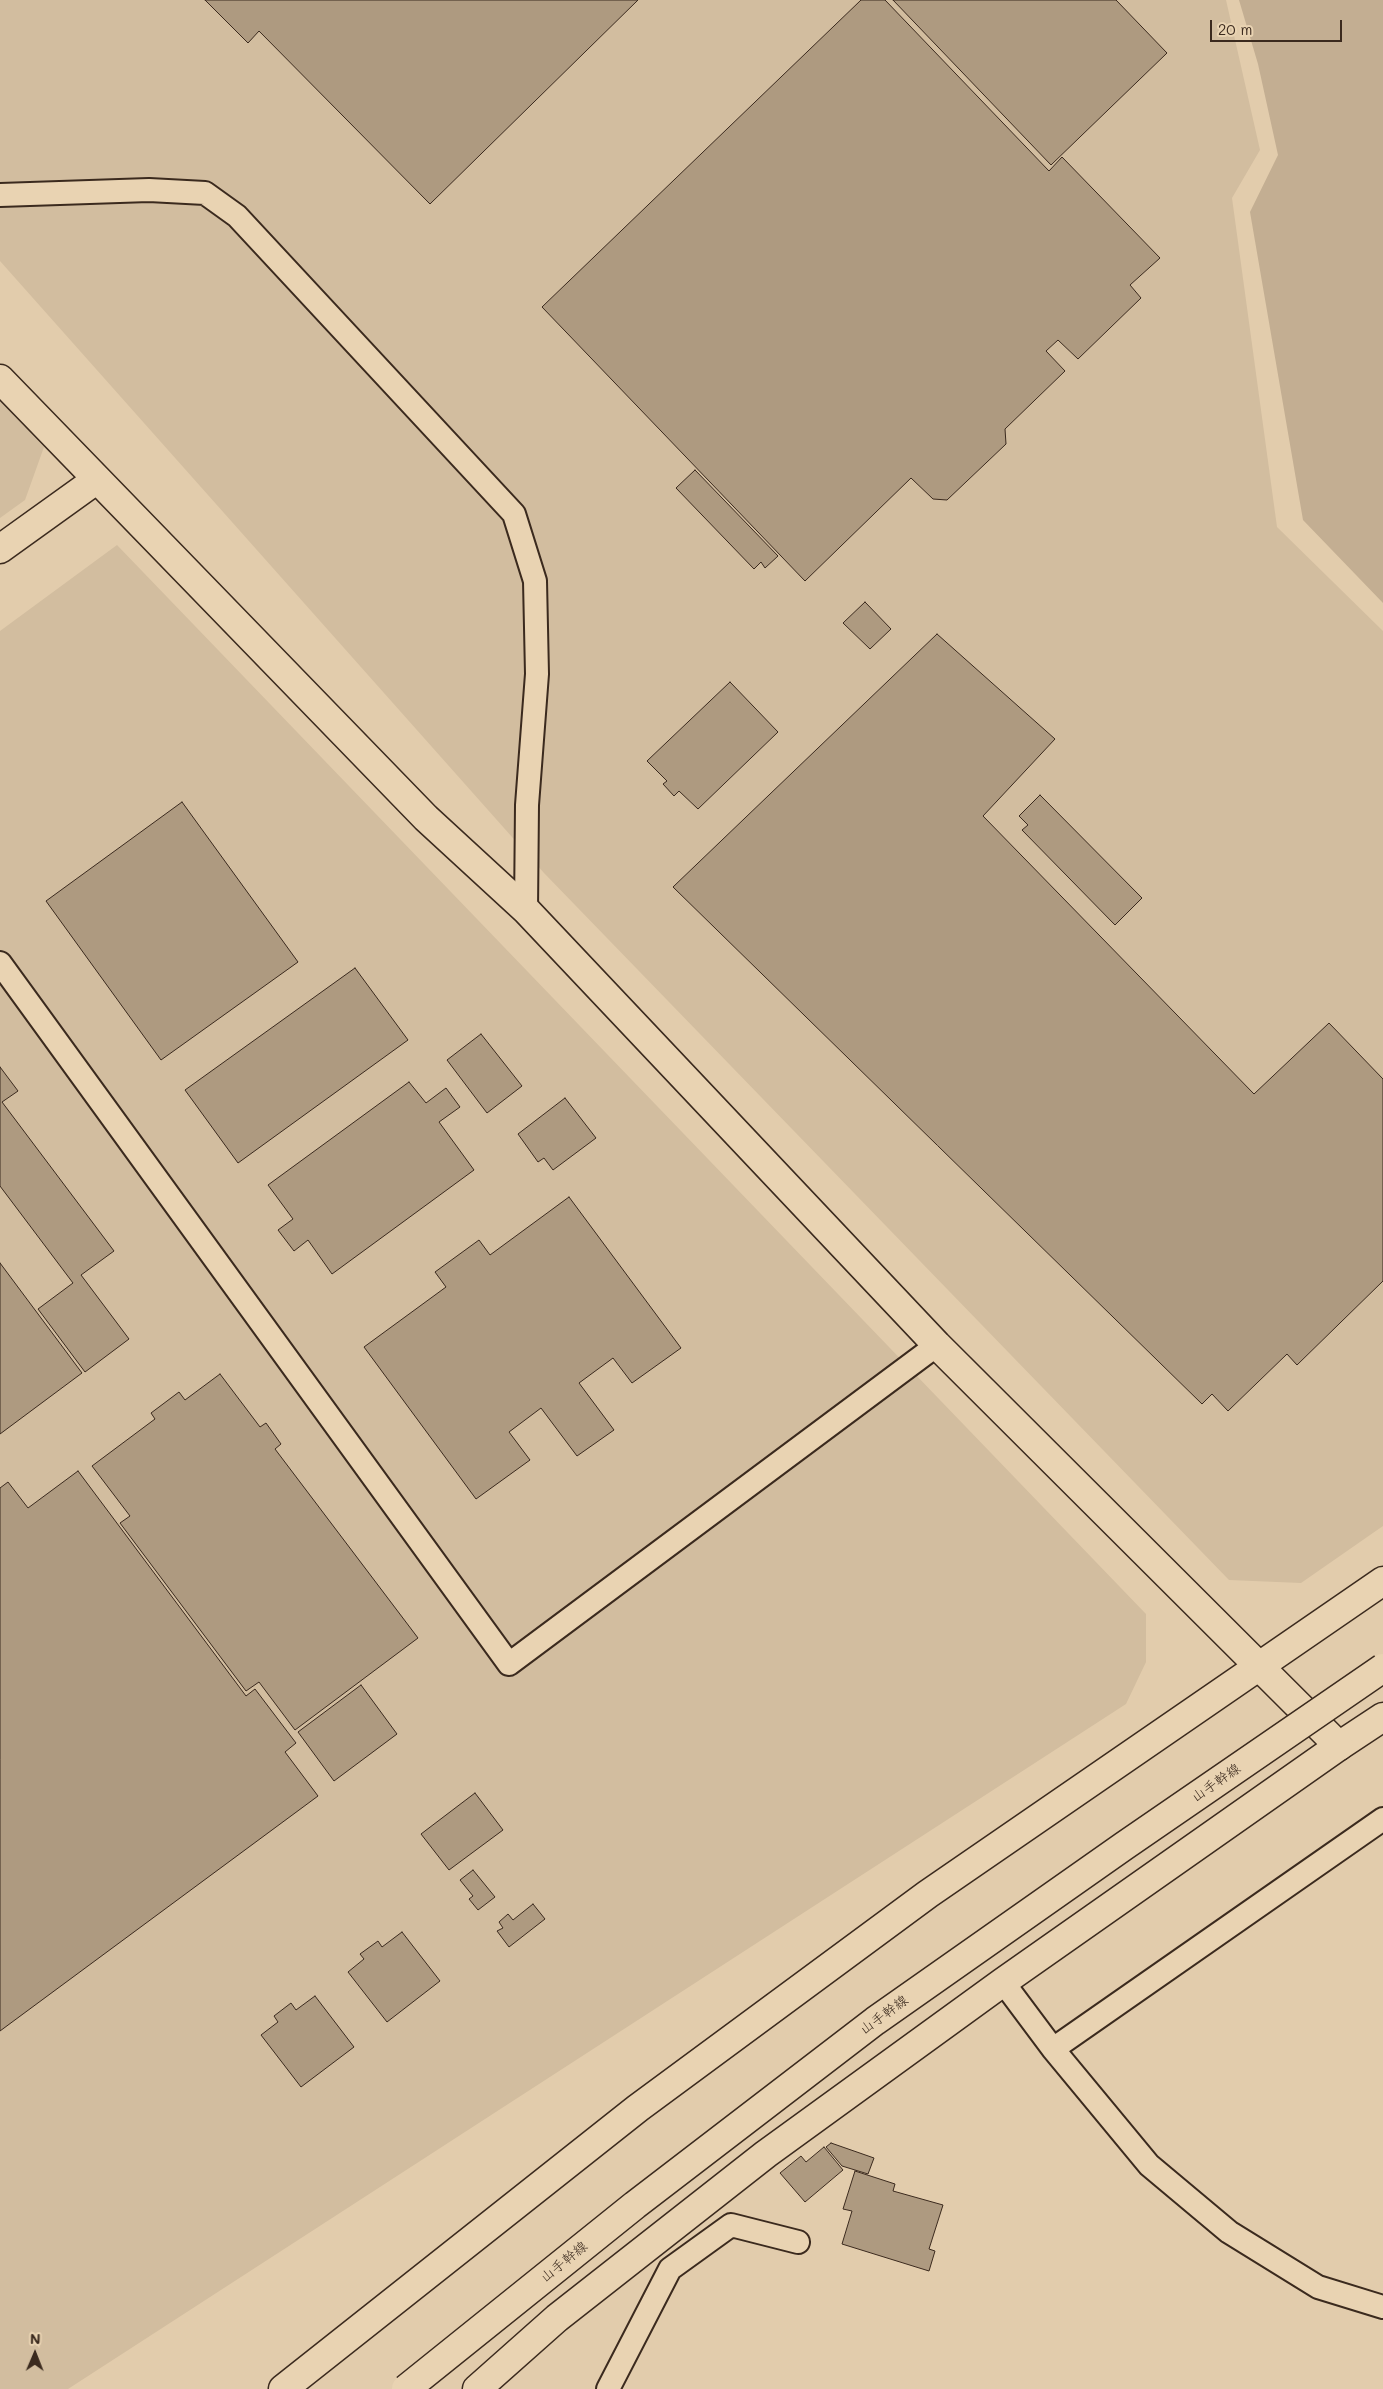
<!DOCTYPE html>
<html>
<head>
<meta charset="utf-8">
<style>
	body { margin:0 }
	#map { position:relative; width:1383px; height:2389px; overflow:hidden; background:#e2ccac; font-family:Mali,sans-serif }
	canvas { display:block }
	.north { position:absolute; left:10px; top:2329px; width:50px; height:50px; -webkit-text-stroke:4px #e9d3b2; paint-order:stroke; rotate:1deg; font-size:14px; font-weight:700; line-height:20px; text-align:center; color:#3b2a1e }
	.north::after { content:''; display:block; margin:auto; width:18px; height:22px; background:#3b2a1e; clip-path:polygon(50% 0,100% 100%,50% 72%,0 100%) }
	.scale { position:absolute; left:1210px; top:20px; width:132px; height:22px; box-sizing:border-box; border:2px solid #3b2a1e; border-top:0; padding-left:6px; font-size:15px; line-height:18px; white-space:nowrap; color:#3b2a1e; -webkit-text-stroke:4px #e9d3b2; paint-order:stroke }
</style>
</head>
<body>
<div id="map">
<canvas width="1383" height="2389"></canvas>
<div class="north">N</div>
<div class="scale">20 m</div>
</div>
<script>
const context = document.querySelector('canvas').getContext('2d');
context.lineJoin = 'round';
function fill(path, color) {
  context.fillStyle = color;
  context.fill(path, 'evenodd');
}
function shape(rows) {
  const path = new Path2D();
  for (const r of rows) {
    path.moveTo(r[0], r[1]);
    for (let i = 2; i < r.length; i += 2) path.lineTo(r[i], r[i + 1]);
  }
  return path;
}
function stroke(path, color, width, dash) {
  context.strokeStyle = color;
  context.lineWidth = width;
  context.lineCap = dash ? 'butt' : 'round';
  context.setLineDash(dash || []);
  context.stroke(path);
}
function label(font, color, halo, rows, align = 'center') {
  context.font = font + ' Mali,"Klee One",sans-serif';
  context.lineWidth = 5;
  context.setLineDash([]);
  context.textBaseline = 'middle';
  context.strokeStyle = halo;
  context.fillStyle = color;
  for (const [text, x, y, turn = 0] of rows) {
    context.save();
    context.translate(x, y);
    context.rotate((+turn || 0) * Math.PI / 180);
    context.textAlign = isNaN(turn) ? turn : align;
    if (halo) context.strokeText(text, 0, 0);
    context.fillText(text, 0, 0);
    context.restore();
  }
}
fill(shape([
	[0,0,1226,0,1260,150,1232,198,1277,527,1383,631,1383,1526,1301,1583,1229,1580,544,873,0,261],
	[0,401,44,447,25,500,0,518],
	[117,545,1146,1614,1146,1662,1126,1704,68,2389,0,2389,0,631]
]), '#d2bd9f');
fill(shape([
	[1239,0,1383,0,1383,603,1303,520,1250,212,1278,155,1258,64]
]), '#c3ae92');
const building = shape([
	[205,0,638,0,430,204,259,31,248,43,205,0],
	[861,0,885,0,1049,171,1062,157,1160,258,1130,285,1141,298,1078,359,1058,340,1046,351,1065,371,1005,429,1006,444,947,500,933,499,911,478,805,581,542,307,861,0],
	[893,0,1116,0,1167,53,1051,165,893,0],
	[695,470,778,556,765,568,761,562,754,569,676,488,695,470],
	[865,602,891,629,870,649,843,623,865,602],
	[937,634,1055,739,983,816,1254,1094,1329,1023,1383,1079,1383,1281,1297,1365,1287,1354,1228,1411,1212,1394,1202,1404,673,887,937,634],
	[730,682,778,732,698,809,679,791,674,796,663,784,667,781,647,761,730,682],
	[1040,795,1142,898,1115,925,1022,830,1028,825,1019,816,1040,795],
	[182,802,298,962,161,1060,46,901,182,802],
	[355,968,408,1040,238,1163,185,1090,355,968],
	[481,1034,522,1086,487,1113,447,1060,481,1034],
	[0,1067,18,1091,2,1102,114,1251,81,1275,129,1339,85,1372,38,1309,73,1283,0,1186,0,1067],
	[409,1082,426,1103,446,1088,460,1107,439,1122,474,1170,332,1274,308,1240,294,1251,278,1230,293,1219,268,1185,409,1082],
	[565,1098,596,1138,553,1170,544,1158,538,1162,518,1134,565,1098],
	[569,1197,681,1348,632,1383,613,1358,579,1383,614,1430,577,1456,541,1408,509,1432,530,1460,476,1499,364,1347,446,1287,435,1272,479,1240,490,1255,569,1197],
	[0,1263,82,1373,0,1434,0,1263],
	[220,1374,260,1427,266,1423,281,1444,275,1449,418,1638,295,1730,259,1682,246,1691,120,1523,130,1516,92,1466,155,1419,151,1413,179,1392,185,1400,220,1374],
	[78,1471,246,1696,255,1689,296,1743,285,1752,318,1796,0,2031,0,1488,8,1482,28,1508,78,1471],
	[361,1685,397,1734,334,1781,298,1732,361,1685],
	[475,1793,503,1830,449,1870,421,1834,475,1793],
	[473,1870,495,1897,478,1910,469,1899,473,1896,460,1880,473,1870],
	[533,1904,545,1919,509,1947,497,1931,503,1928,499,1922,508,1914,513,1920,533,1904],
	[402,1932,440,1981,387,2022,348,1972,364,1959,360,1954,378,1941,382,1947,402,1932],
	[315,1996,354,2047,301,2087,261,2035,278,2022,274,2016,291,2003,296,2010,315,1996],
	[831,2143,874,2158,868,2174,842,2166,826,2147,831,2143],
	[824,2147,843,2170,805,2202,780,2173,801,2156,806,2162,824,2147],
	[855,2171,895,2184,893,2191,943,2205,929,2249,935,2251,929,2271,842,2244,852,2211,843,2209,855,2171]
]);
fill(building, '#ae9a80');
stroke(building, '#3b2a1e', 1);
const service = shape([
	[0,195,149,190,205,193,237,216,514,514,535,581,537,674,527,805,526,910],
	[0,963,509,1664,937,1345],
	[1003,1982,1053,2049,1149,2165,1229,2232,1318,2287,1383,2307],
	[1053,2049,1383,1819],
	[608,2389,670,2269,731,2225,798,2242]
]);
const minor = shape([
	[283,2389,638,2108,928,1894,1383,1581],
	[477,2389,557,2318,766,2154,1003,1982,1339,1746,1383,1717]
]);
const tertiary = shape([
	[0,379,426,818,526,910,937,1345,1339,1746],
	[0,549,96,480]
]);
stroke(service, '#3b2a1e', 26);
stroke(minor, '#3b2a1e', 31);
stroke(tertiary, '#3b2a1e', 31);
stroke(service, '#e9d3b2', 22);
stroke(minor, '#e9d3b2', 28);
stroke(tertiary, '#e9d3b2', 28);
const primaryBridge = shape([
	[406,2389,635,2205,875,2021,1124,1846,1383,1668]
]);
stroke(primaryBridge, '#3b2a1e', 31, []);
stroke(primaryBridge, '#e9d3b2', 28);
label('14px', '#3b2a1e', '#e9d3b2', [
	["山手幹線",1216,1783,-35],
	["山手幹線",884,2015,-36],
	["山手幹線",564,2262,-39]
]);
</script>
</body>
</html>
